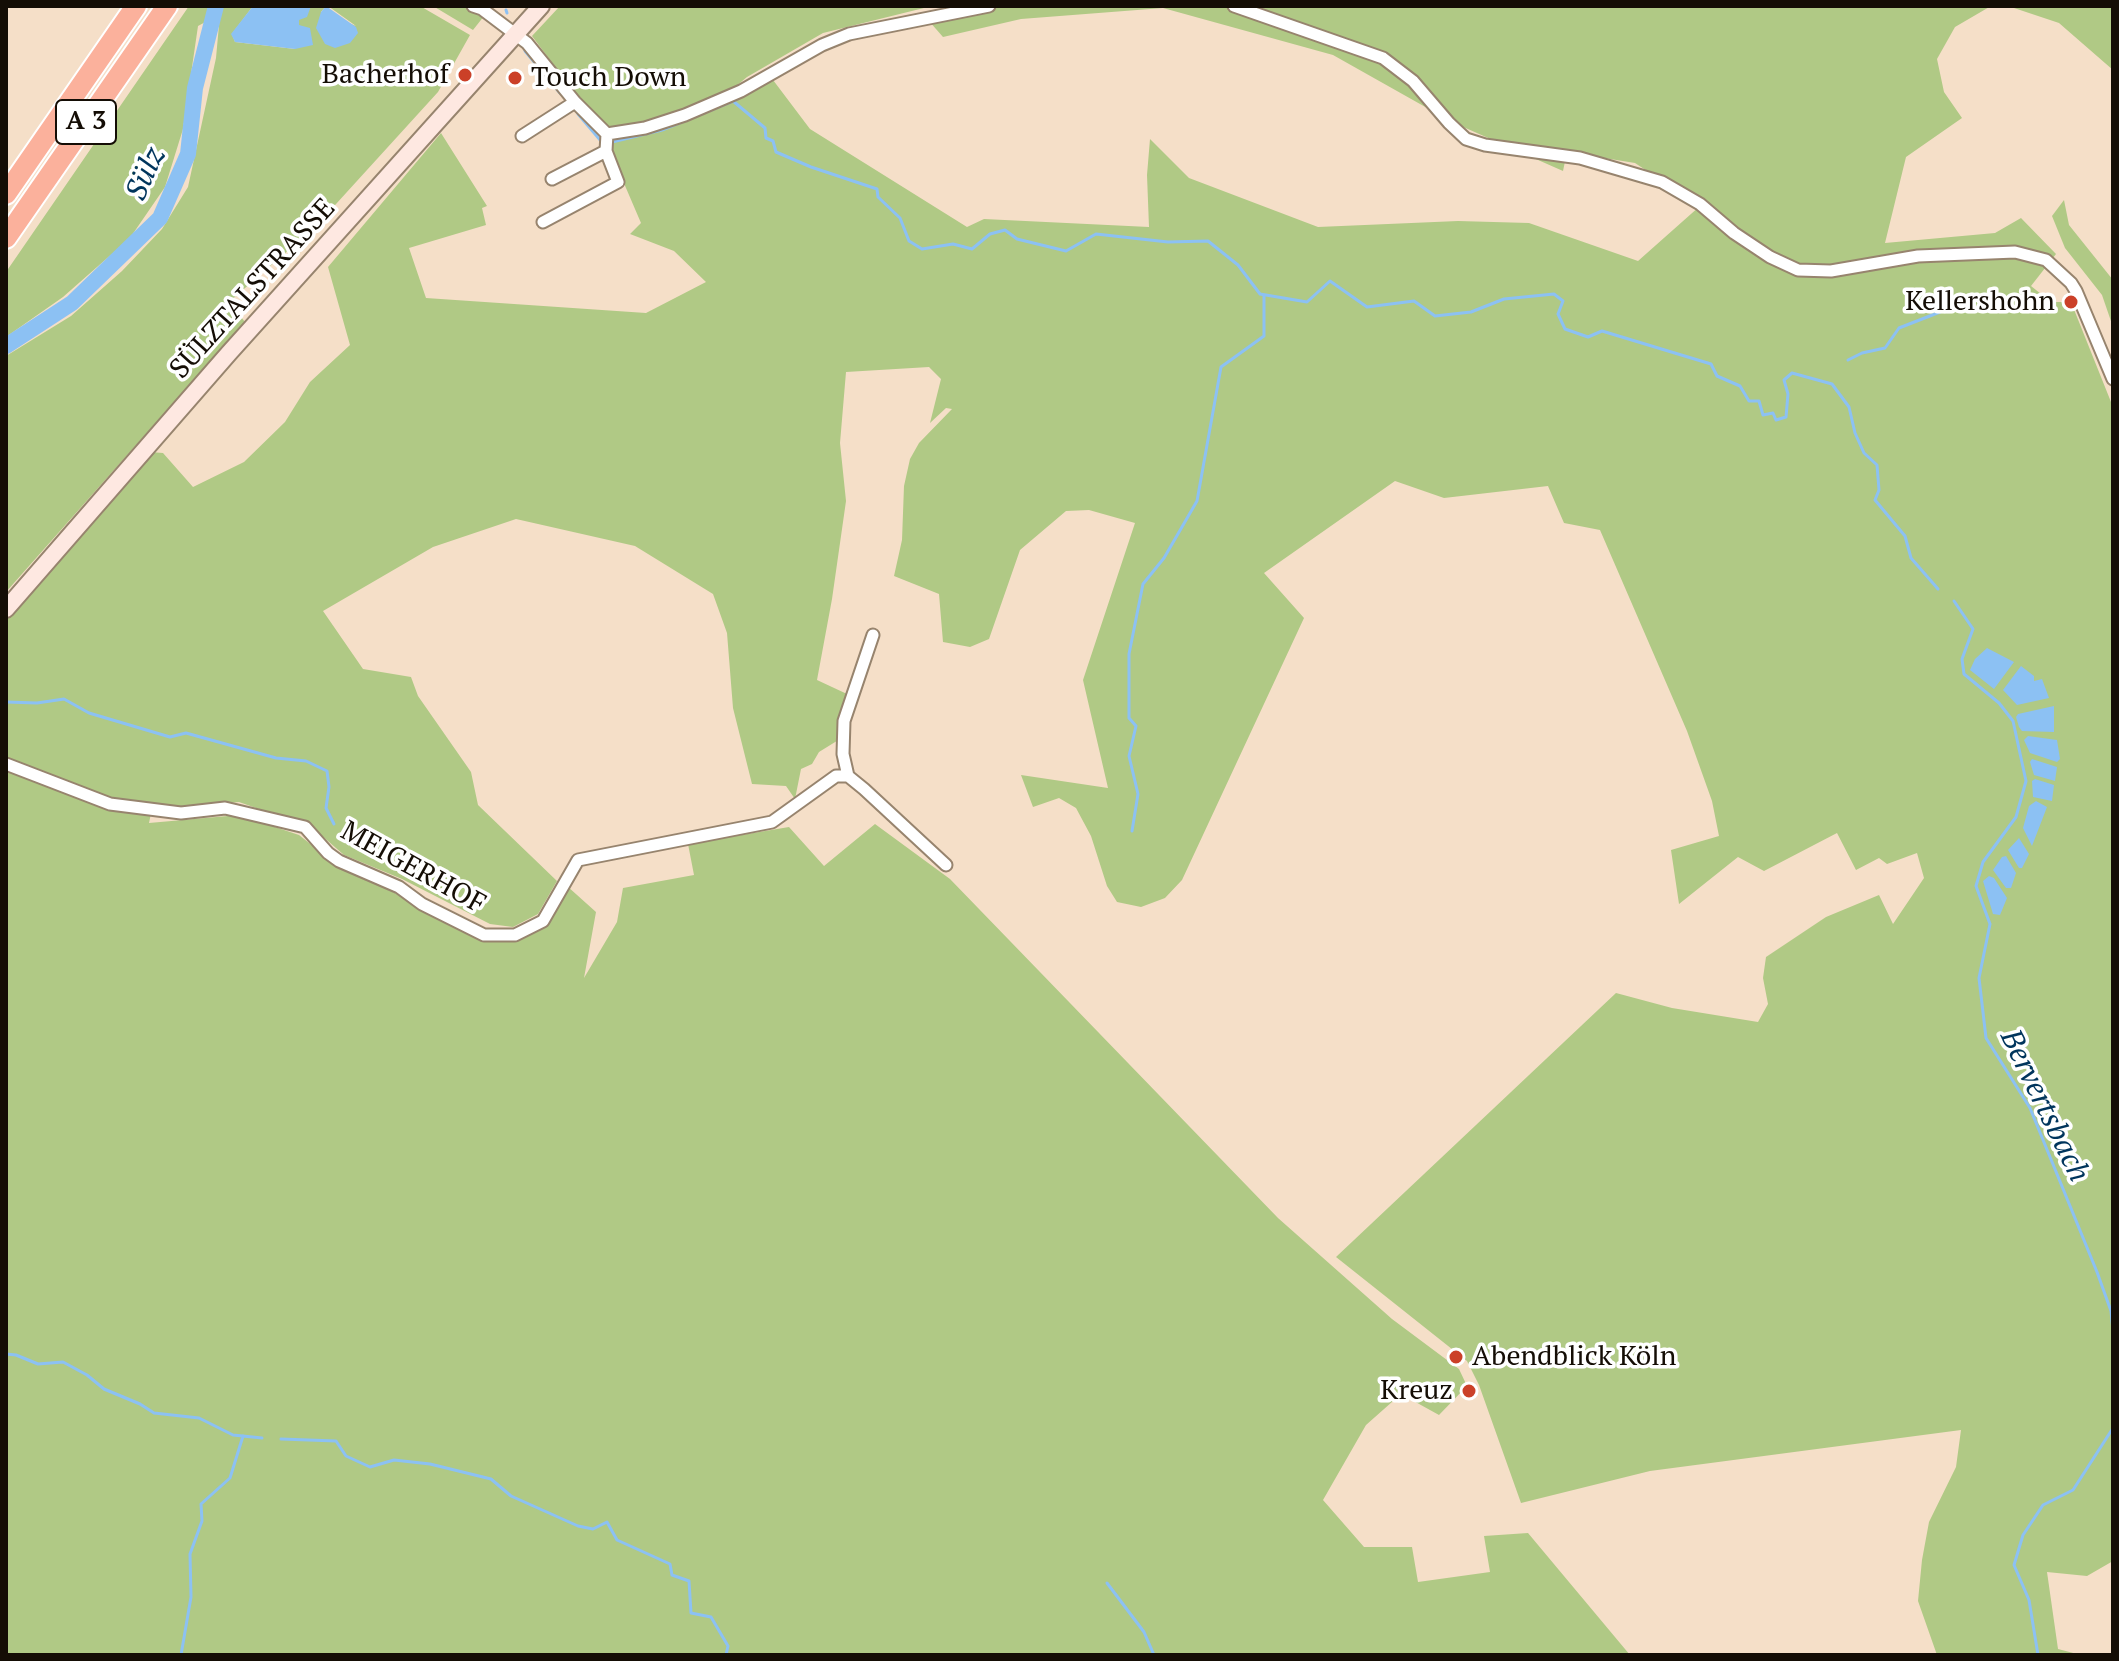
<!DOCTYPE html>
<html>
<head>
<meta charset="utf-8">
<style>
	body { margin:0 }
	#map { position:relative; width:2119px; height:1661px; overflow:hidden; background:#f5dfc8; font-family:"PT Serif",serif }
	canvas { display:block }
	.frame { position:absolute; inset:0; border:8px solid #140d05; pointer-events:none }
</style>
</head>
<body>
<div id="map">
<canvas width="2119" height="1661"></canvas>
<div class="frame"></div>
</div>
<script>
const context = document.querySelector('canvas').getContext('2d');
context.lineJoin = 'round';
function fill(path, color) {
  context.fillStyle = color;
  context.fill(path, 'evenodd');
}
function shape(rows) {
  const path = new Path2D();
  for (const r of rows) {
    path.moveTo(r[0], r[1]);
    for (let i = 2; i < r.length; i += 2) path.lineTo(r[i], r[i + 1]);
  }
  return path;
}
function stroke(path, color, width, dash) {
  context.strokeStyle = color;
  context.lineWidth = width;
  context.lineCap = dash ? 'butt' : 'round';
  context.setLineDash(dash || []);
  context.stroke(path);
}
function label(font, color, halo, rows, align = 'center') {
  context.font = font + ' "PT Serif",serif';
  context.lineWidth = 7;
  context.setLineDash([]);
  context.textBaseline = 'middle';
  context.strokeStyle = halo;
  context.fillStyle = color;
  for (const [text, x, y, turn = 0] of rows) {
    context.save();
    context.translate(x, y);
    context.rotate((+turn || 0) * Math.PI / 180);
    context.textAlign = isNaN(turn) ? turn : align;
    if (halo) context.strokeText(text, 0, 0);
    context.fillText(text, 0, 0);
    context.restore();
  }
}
fill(shape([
	[189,6,253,6,232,34,235,42,295,49,299,19,311,6,326,6,321,12,356,26,328,6,420,6,470,35,438,92,316,226,229,302,245,322,6,592,6,356,71,316,122,271,162,229,188,187,216,58,220,14,198,26,183,129,165,187,130,238,63,297,6,337,6,272],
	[433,6,492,6,473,30],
	[560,6,932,6,823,33,747,77,735,87,690,108,646,125,617,129,605,126,594,119,532,36],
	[994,6,1991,6,1955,27,1937,59,1944,92,1962,118,1906,157,1885,243,1995,233,2021,218,2056,254,2031,286,2051,302,2071,302,2113,407,2113,1561,2087,1576,2047,1572,2058,1649,2081,1655,1937,1655,1918,1601,1922,1560,1929,1522,1956,1467,1961,1430,1650,1471,1521,1503,1479,1385,1467,1361,1336,1257,1616,993,1672,1008,1758,1022,1768,1004,1763,978,1766,957,1826,917,1879,895,1893,924,1924,878,1917,853,1887,864,1879,858,1856,870,1837,833,1764,871,1738,857,1679,904,1671,850,1719,836,1712,801,1687,731,1600,530,1564,523,1548,486,1444,498,1395,481,1264,573,1304,618,1182,880,1165,898,1141,907,1117,902,1107,886,1091,836,1076,808,1059,798,1033,807,1021,775,1108,788,1083,680,1135,523,1089,510,1066,511,1020,550,989,639,970,647,943,642,939,594,894,576,902,540,904,486,910,459,919,443,952,409,946,408,930,423,941,379,929,367,846,372,840,443,846,501,832,599,817,680,847,694,841,715,840,739,819,752,812,764,801,769,795,799,786,786,752,784,733,708,727,633,713,594,635,546,516,519,433,547,323,611,363,669,411,677,418,696,471,772,478,805,557,881,538,914,513,927,490,924,402,879,344,855,313,828,239,802,188,807,153,804,149,823,239,815,299,835,333,862,484,938,548,922,567,886,596,912,584,978,617,922,623,888,694,875,688,844,789,827,824,866,875,824,950,879,1278,1218,1392,1319,1459,1369,1467,1386,1439,1415,1401,1394,1366,1425,1323,1500,1364,1547,1412,1547,1418,1582,1490,1572,1484,1536,1528,1533,1630,1655,6,1655,6,617,150,452,163,453,193,487,244,462,285,422,310,382,350,345,328,267,441,133,487,206,482,208,486,225,409,248,426,298,646,313,706,282,674,251,630,234,641,223,608,146,611,138,677,123,747,94,773,80,810,129,967,227,984,219,1149,227,1147,175,1150,139,1189,178,1318,227,1458,221,1529,223,1638,261,1700,206,1635,163,1567,152,1563,171,1452,122,1333,55,1163,8,1021,19,943,37,929,21],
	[2008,6,2113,6,2113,70,2059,23],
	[2064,200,2069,225,2113,280,2113,327,2102,295,2065,248,2052,216]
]), '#b0c985');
fill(shape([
	[253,6,311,6,307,17,299,20,299,25,310,28,313,45,295,49,235,42,231,34],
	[326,6,356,27,358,33,350,43,335,48,325,44,316,28,321,12],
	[1987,648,2014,662,1994,689,1970,670,1975,659],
	[2021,666,2034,676,2034,681,2042,679,2049,698,2017,705,2003,690],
	[2054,706,2054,732,2022,731,2019,727,2016,717,2018,714],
	[2028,736,2057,740,2060,759,2057,762,2030,753,2024,740],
	[2032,759,2057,767,2055,781,2034,775,2030,762],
	[2035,779,2054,785,2052,801,2033,797,2032,781],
	[2036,801,2047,807,2032,846,2023,828,2029,806],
	[2019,838,2029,854,2022,868,2019,868,2008,850],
	[2006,856,2016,873,2011,888,2006,888,1993,870,2002,857],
	[1989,876,1994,878,2007,898,2000,915,1993,914,1983,881]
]), '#8cc1f3');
stroke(shape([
	[506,10,507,13],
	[525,51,560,93],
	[578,114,601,141],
	[612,142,662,130,733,101,765,128,766,138,773,141,776,152,811,167,877,189,878,197,900,218,909,241,922,249,953,244,972,249,990,234,1005,230,1017,239,1066,251,1096,234,1168,242,1208,241,1238,265,1260,294,1307,302,1330,281,1367,307,1414,301,1435,316,1471,312,1504,299,1554,294,1563,301,1558,314,1565,329,1588,337,1602,331,1711,364,1717,376,1740,386,1749,401,1759,401,1763,415,1773,413,1776,420,1786,417,1788,394,1784,380,1792,373,1832,384,1849,407,1855,433,1864,453,1877,465,1879,490,1875,500,1905,536,1911,558,1938,589],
	[1848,360,1862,353,1885,348,1899,328,1940,312],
	[1954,601,1973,629,1962,659,1964,674,1999,703,2013,721,2026,781,2016,817,1983,862,1976,886,1990,924,1979,978,1986,1038,2030,1108,2097,1272,2111,1311,2113,1331],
	[6,702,37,703,64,699,89,713,170,737,186,733,276,758,306,761,327,771,329,787,326,808,334,824],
	[1132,831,1138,794,1129,756,1136,726,1129,718,1129,654,1143,584,1164,558,1197,501,1221,367,1264,336,1264,295],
	[6,1354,16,1355,38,1364,63,1362,87,1375,104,1389,140,1404,154,1413,199,1418,233,1435,262,1438],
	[281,1439,336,1441,346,1456,370,1467,394,1460,430,1464,491,1479,511,1496,578,1526,593,1529,607,1522,617,1540,670,1564,672,1575,689,1581,691,1613,711,1617,728,1646,726,1655],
	[1107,1583,1144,1632,1154,1655],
	[181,1655,191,1597,190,1554,202,1521,201,1504,230,1478,243,1436],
	[2038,1655,2029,1600,2014,1565,2023,1535,2043,1505,2073,1490,2113,1428]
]), '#8cc1f3', 3);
stroke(shape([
	[6,346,72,303,160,218,188,154,195,88,216,6]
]), '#8cc1f3', 16);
const minor = shape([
	[473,6,482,9,527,43,575,102,607,134],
	[1234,6,1383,58,1413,81,1449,123,1466,139,1485,145,1580,158,1662,182,1700,204,1734,233,1770,257,1798,270,1831,271,1918,256,2015,252,2046,260,2071,283,2076,291,2113,379],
	[607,134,645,128,685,115,741,91,822,45,849,34,989,6],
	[522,136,575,102],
	[552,179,606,151],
	[543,222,618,182,606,151,607,134],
	[6,764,110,804,181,813,225,808,305,827,328,853,339,861,399,887,422,904,484,935,515,935,543,921,578,860,772,822,836,776,848,776,864,789,946,865],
	[848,776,843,754,844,721,873,635]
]);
const secondary = shape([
	[6,609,229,353,541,6]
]);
const motorway = shape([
	[6,194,136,6],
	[6,238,167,6]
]);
stroke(minor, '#97846e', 15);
stroke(secondary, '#97846e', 20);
stroke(motorway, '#fff', 24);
stroke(minor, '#fff', 11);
stroke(secondary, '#fee8e1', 16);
stroke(motorway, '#fbb19c', 20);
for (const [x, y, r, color] of [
	[465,75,8,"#cb4028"],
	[515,78,8,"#cb4028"],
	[2071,302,8,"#cb4028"],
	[1456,1357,8,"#cb4028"],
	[1469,1391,8,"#cb4028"]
]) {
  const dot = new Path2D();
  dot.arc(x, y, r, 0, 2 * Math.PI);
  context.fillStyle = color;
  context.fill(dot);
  stroke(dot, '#fff', 3);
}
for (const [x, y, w] of [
	[86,122,60]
]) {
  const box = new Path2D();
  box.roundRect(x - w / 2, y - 22, w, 44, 6);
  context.fillStyle = '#fff';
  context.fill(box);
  stroke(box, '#140d05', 2);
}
label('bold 26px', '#140d05', null, [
	["A 3",86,122]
]);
label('28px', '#140d05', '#fff', [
	["Bacherhof",449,75],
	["Touch Down",531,78,"left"],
	["Kellershohn",2055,302],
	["Abendblick Köln",1472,1357,"left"],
	["Kreuz",1453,1391]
], 'right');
label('28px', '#140d05', '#fff', [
	["SÜLZTALSTRASSE",253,289,-48],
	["MEIGERHOF",413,868,29]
]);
label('italic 30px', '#00355c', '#fff', [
	["Sülz",146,174,-66],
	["Bervertsbach",2044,1106,64]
]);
</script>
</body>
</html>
